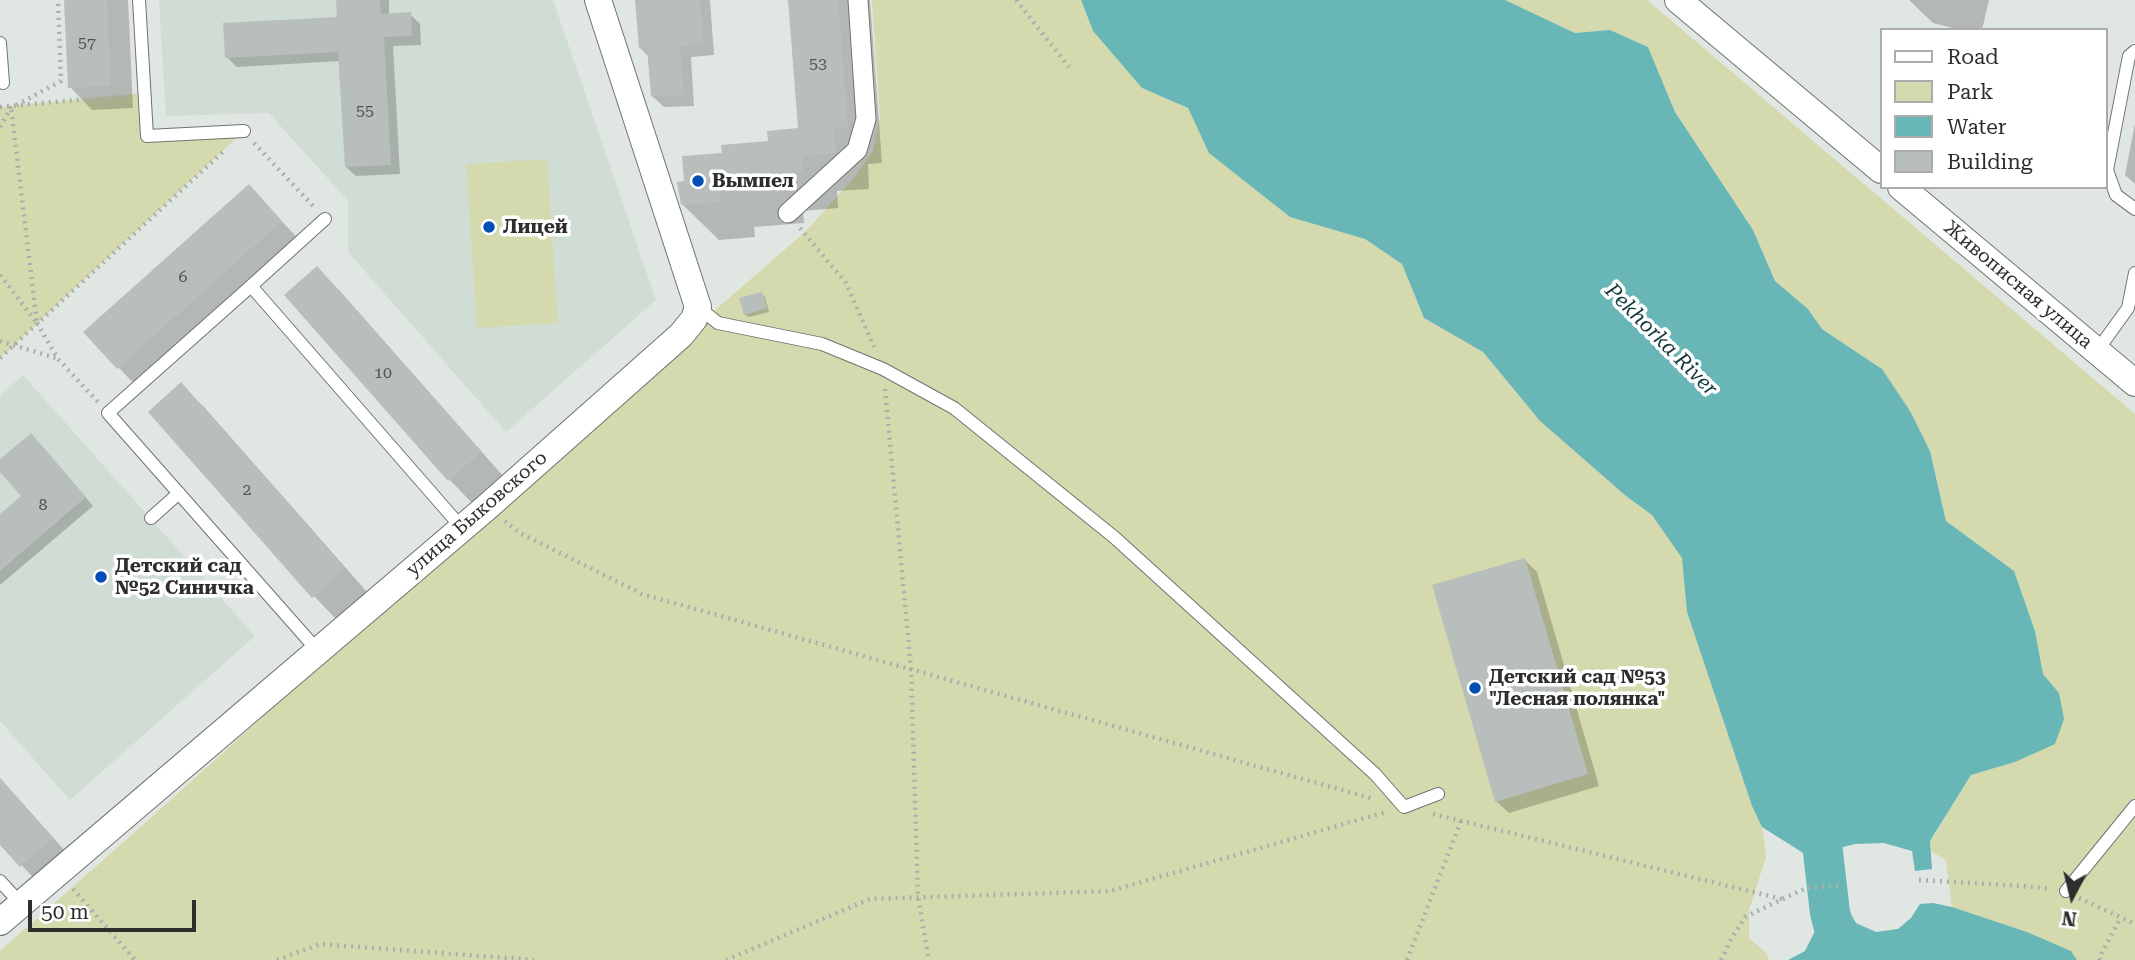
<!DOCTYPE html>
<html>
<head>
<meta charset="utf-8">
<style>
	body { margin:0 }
	#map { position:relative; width:2135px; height:960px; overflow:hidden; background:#e0e6e2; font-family:"Roboto Serif",serif }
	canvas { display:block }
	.legend { position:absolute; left:1880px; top:28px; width:228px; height:161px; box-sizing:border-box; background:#fff; border:2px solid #abacab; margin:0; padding:9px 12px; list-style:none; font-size:21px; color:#2d2f2d }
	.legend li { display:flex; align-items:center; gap:14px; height:35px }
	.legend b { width:35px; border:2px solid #abacab }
	.north { position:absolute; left:2037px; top:862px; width:70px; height:70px; -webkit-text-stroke:5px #fff; paint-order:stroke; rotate:187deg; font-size:19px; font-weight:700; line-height:28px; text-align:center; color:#2d2f2d }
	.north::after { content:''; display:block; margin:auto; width:24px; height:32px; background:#2d2f2d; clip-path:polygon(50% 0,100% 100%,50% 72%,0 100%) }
	.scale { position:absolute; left:28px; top:900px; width:168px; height:32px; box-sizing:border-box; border:4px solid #2d2f2d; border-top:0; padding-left:9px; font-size:21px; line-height:24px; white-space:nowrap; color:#2d2f2d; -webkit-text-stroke:5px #fff; paint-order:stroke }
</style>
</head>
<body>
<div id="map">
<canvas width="2135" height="960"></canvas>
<ul class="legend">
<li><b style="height:9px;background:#fff"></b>Road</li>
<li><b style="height:19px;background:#d4daae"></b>Park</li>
<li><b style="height:19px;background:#69b6b7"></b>Water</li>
<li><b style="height:19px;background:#b7bebc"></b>Building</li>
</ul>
<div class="north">N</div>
<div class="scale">50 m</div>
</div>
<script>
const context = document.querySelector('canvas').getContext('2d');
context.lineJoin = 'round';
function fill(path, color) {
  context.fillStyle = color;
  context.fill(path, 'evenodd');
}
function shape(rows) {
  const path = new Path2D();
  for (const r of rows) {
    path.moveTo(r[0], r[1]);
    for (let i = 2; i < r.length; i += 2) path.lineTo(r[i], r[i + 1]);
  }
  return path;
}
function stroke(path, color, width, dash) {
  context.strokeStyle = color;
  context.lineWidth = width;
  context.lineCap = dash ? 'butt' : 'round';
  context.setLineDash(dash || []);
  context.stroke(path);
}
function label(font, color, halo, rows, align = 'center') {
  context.font = font + ' "Roboto Serif",serif';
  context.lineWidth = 7;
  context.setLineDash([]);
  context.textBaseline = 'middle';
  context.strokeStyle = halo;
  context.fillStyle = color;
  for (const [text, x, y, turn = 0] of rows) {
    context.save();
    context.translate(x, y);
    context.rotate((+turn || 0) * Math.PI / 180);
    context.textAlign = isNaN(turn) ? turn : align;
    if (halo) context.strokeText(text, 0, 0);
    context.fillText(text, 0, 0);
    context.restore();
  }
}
fill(shape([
	[159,0,553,0,656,300,506,432,348,252,348,201,269,113,166,116],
	[23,375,255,636,70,800,0,721,0,396]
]), '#d0ddd4');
fill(shape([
	[872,0,1081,0,1093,31,1142,88,1188,108,1210,153,1290,217,1365,239,1402,264,1424,318,1483,352,1540,421,1626,496,1652,515,1682,557,1687,612,1752,806,1762,827,1766,857,1749,910,1749,938,1766,953,1769,960,0,960,0,951,145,823,684,337,805,232,854,178,873,151,880,117],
	[1505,0,1647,0,2135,414,2135,960,2077,960,2070,951,2027,932,1952,907,1946,860,1931,851,1930,842,1971,775,2015,762,2059,693,2043,674,2035,631,2014,571,1946,521,1930,450,1882,369,1822,329,1808,309,1775,281,1753,230,1675,112,1648,47,1610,30,1575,33],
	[145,93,147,136,244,131,0,358,0,107],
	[547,159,558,323,477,328,466,164]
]), '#d4daae');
fill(shape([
	[1081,0,1505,0,1575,33,1610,30,1648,47,1675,112,1753,230,1775,281,1808,309,1822,329,1882,369,1910,411,1930,451,1946,521,2014,571,2035,631,2043,674,2059,693,2064,719,2055,744,2015,762,1971,775,1930,841,1932,869,1915,871,1912,851,1884,843,1855,844,1843,847,1840,853,1842,880,1811,883,1808,856,1762,827,1752,806,1687,612,1682,558,1652,515,1626,496,1540,421,1483,352,1424,318,1402,264,1365,239,1290,217,1209,153,1188,108,1142,88,1093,31],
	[1843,890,1846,906,1856,923,1876,932,1898,929,1911,918,1920,904,1933,903,1952,907,2027,932,2071,951,2077,960,1788,960,1805,951,1817,927,1812,892]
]), '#69b6b7');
fill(shape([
	[65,0,128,0,133,108,92,110,70,87],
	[337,0,389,0,389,15,410,14,420,24,421,45,393,46,400,174,356,176,346,167,340,61,237,67,227,57,338,18],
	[637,0,710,0,714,55,691,57,694,106,664,107,652,96,649,57,640,48],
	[789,0,870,0,882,163,868,164,869,189,837,191,838,208,803,211,804,223,754,227,755,237,719,240,683,205,686,183,724,155,770,143,800,130],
	[1909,0,1989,0,1982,30,1960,30,1933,23],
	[2135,124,2135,184,2125,175],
	[249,186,304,245,141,391,85,332],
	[317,268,340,291,503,476,472,503,450,480,286,295],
	[762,294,765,297,769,312,749,317,745,314],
	[181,385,204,407,367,592,336,619,314,596],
	[39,443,93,506,0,585,0,516,23,496,0,469,0,461],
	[1525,560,1537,572,1599,786,1509,813,1496,801],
	[0,778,75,862,44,889,0,842]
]), '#0003');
stroke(shape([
	[1820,826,1830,913,1843,960]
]), '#69b6b7', 40);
fill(shape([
	[64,0,107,0,111,86,68,88],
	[336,0,380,0,381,14,411,12,412,36,384,37,391,165,345,167,338,52,225,58,223,23,337,17],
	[635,0,700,0,703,44,680,46,684,95,651,96,647,48,639,48],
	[788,0,838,0,848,128,834,129,835,153,802,156,803,173,768,176,769,188,719,192,720,202,681,205,677,182,684,181,682,156,722,153,721,145,768,141,767,131,798,128],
	[249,184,282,221,117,369,83,332],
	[317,266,482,452,448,481,284,295],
	[762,292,767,308,744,315,739,298],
	[181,382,345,569,312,598,148,412],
	[31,433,86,497,0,571,0,514,21,496,0,472,0,459],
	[1525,558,1588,774,1495,802,1432,585],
	[0,778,53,838,20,867,0,845]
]), '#b7bebc');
const service = shape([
	[139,0,147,136,244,131],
	[0,43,3,83],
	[2135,51,2129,56,2107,170,2116,195,2135,209],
	[251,286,325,219],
	[698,307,718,323,822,344,883,369,954,408,1114,537,1375,774,1404,807,1438,794],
	[2097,351,2128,308,2135,273],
	[151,518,179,493],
	[318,651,108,413,251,286,462,528],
	[0,881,21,904],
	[2066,891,2135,806]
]);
const pedestrian = shape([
	[788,213,857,150,866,119,858,0]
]);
const minor = shape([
	[1678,0,1881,170],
	[1901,187,2135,383],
	[0,922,487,507,681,335,694,319,698,307,598,0]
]);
stroke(service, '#6f7470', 14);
stroke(pedestrian, '#6f7470', 21);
stroke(minor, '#6f7470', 28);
stroke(shape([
	[1016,0,1069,67],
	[0,107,131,95],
	[0,127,11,108,61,81,58,0],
	[254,143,315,208],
	[800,228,846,283,874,347],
	[0,275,37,323,11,108],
	[37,323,58,359,98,402],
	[0,341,56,358],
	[0,358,226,149],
	[885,389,911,669,918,897,929,960],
	[505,521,518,532,642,594,1374,799],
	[1433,814,1782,899],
	[1919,880,2022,886,2051,889],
	[73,889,135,960],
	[2079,898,2135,924],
	[277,960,320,944,534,960],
	[726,960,870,899,1110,891,1386,812],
	[1407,960,1461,821],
	[1721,960,1731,939,1745,917,1806,888,1843,885]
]), '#aaafab', 4.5, [2, 5]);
stroke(service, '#fff', 12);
stroke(pedestrian, '#fff', 19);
stroke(minor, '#fff', 26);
stroke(shape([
	[2100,960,2099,958,2121,917]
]), '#aaafab', 4.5, [2, 5]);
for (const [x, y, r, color] of [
	[698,181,7,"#034db7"],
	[489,227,7,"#034db7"],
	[101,577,7,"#034db7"],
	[1475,688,7,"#034db7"]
]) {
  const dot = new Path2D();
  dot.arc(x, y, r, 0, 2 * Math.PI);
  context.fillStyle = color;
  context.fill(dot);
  stroke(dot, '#fff', 2.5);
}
label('16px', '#505351', null, [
	["57",87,43],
	["53",818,64],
	["55",365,111],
	["6",183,277],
	["10",383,373],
	["2",247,490],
	["8",43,505]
]);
label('bold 19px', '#2d2f2d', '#fff', [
	["Вымпел",712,181],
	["Лицей",503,227],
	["Детский сад",115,566],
	["№52 Синичка",115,588],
	["Детский сад №53",1489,677],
	["\"Лесная полянка\"",1489,699]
], 'left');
label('19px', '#2d2f2d', '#fff', [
	["Живописная улица",2018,285,40],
	["улица Быковского",477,514,-41]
]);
label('italic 21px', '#123839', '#fff', [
	["Pekhorka River",1661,340,45]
]);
</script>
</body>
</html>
